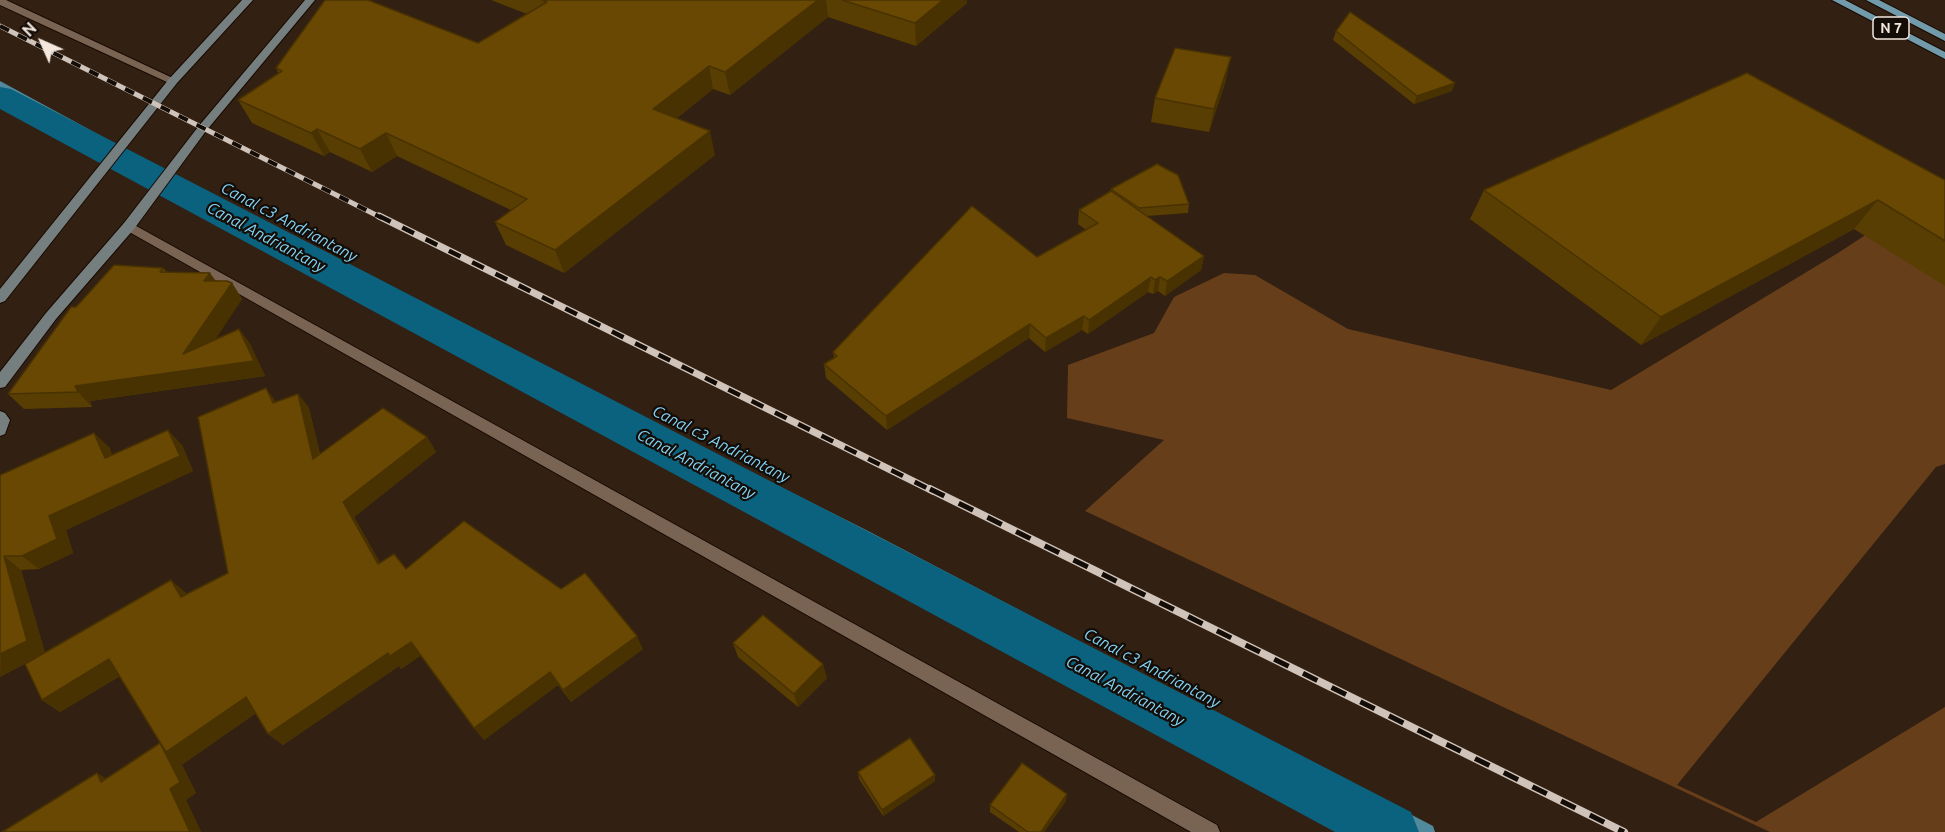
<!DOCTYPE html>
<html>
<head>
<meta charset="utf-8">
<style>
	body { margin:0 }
	#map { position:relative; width:1945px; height:832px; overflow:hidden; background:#322012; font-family:Ubuntu,sans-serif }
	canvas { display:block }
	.north { position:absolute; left:12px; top:12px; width:60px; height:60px; -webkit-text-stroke:4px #140c06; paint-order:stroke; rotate:315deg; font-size:16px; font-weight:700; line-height:24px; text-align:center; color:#f3e7de }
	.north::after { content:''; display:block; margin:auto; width:21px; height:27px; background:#f3e7de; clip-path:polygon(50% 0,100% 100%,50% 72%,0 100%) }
</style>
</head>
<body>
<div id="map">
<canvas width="1945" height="832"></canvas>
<div class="north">N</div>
</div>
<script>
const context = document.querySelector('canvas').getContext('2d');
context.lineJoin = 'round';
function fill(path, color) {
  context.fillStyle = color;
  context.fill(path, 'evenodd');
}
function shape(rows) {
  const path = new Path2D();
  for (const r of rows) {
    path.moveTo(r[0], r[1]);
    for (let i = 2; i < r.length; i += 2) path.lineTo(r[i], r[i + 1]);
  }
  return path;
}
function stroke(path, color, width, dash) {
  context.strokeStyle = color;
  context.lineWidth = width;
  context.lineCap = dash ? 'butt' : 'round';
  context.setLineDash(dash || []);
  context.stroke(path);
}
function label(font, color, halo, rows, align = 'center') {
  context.font = font + ' Ubuntu,sans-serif';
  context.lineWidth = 4.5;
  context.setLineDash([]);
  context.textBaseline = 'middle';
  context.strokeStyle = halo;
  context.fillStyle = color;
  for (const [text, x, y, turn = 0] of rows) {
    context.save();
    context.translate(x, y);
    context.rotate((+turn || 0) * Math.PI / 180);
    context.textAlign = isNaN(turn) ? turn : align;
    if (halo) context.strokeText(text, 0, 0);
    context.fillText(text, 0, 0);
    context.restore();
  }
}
fill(shape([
	[1945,188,1945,464,1936,467,1677,785,1756,822,1945,707,1945,832,1770,832,1085,511,1164,440,1067,418,1068,365,1154,333,1174,297,1224,273,1255,275,1348,329,1611,390,1838,253,1925,196]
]), '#673e1a');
fill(shape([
	[0,81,324,257,868,531,1433,826,1435,832,1411,832,858,539,316,261,0,88,0,81]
]), '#508a9c');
fill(shape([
	[0,87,11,89,1411,812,1419,832,1335,832,0,109,0,87]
]), '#0a627f');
const street = shape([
	[0,0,6,0,179,81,173,84,169,83,0,5,0,0],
	[129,222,1217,825,1220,832,1191,832,124,229,123,226,124,223,129,222]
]);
const secondary = shape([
	[242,0,253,0,177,83,5,301,0,303,0,289,169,79,242,0],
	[305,0,315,0,206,131,134,229,56,319,5,387,0,388,0,372,46,313,124,223,198,127,305,0],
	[0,411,5,413,10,420,5,434,0,436,0,411]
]);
const primary = shape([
	[1832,0,1845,0,1945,52,1945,59,1832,0],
	[1866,0,1879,0,1945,34,1945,41,1866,0]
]);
stroke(street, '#190900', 2);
stroke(secondary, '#190900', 2);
stroke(primary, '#190900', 2);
fill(street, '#796454');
fill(secondary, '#757f7f');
fill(primary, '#719baa');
const railFar2 = shape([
	[0,26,382,218]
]);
const railFar1 = shape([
	[379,216,933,491]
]);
const rail = shape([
	[930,489,1624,832]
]);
stroke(railFar2, '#d0c3b9', 5);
stroke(railFar1, '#d0c3b9', 7);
stroke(rail, '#d0c3b9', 8);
stroke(railFar2, '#140c06', 4, [10]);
stroke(railFar1, '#140c06', 4.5, [13]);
stroke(rail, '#140c06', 5, [16]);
fill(shape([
	[491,0,967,0,967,3,916,46,828,17,730,95,713,89,677,118,715,155,564,273,506,245,495,222,511,210,397,156,372,172,330,152,324,156,252,123,238,100,278,73,276,68,478,43,527,14],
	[1336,31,1452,91,1414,104,1333,40],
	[1226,80,1209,132,1151,122,1155,98],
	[1945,180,1945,286,1854,229,1641,345,1470,219,1484,190],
	[1111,189,1189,204,1188,213,1147,216,1204,256,1201,270,1165,296,1158,291,1153,294,1148,292,1088,334,1082,330,1045,352,1029,338,887,430,826,378,824,364,834,358,833,352,1037,257,1086,230,1078,224,1079,210,1111,191],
	[163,268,167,272,232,283,242,299,215,339,239,329,250,344,265,376,90,401,92,407,24,409,8,394,76,307],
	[298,394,309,408,320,454,427,437,436,452,354,517,380,563,406,569,643,649,571,702,558,685,484,740,474,728,421,655,401,669,399,666,283,745,268,734,256,713,183,764,180,761,196,793,186,800,201,832,2,832,107,778,162,745,120,676,60,712,42,700,36,658,0,677,0,475,109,447,112,455,182,445,193,471,66,530,73,553,39,569,21,570,45,653,186,594,228,573,276,402],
	[733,643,827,678,798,707,738,657],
	[858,772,935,775,935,781,883,816,859,779],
	[1066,801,1044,832,1019,832,990,812,990,805]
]), '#593e03');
fill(shape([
	[818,0,826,0,828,17,730,95,725,72],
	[943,0,967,0,967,3,916,46,915,23],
	[1231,57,1226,80,1209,132,1214,109],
	[709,66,713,89,659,132,653,109],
	[1455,83,1452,91,1414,104,1417,96],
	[317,129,330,152,324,156,311,133],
	[710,131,715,155,564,273,555,250],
	[386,133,397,156,372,172,360,149],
	[1878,200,1854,229,1641,345,1661,317],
	[1204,256,1201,270,1165,296,1167,281],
	[210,273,221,288,204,281],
	[1151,277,1148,292,1088,334,1089,320],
	[1160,277,1158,291,1153,294,1155,280],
	[232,283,242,299,196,369,183,354],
	[1084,316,1082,330,1045,352,1046,338],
	[1030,324,1029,338,887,430,886,416],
	[239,329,250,344,265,376,90,401,92,407,78,392,75,386,254,361],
	[266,388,277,403,273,403],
	[298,394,309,408,324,474,313,459],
	[168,430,182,445,193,471,66,530,73,553,39,569,22,556,49,516],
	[94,433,109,447,119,472,105,458],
	[427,437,436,452,354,517,389,578,378,564,343,502],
	[4,556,21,570,45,653,0,677],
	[171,580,186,593,196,610,181,597],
	[637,636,643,649,571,702,563,690],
	[411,642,422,655,401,669,399,666,283,745,268,734,388,653],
	[109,659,126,672,60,712,42,700],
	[823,664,827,678,798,707,794,694],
	[550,672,558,685,484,740,474,728],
	[246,697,261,709,183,764,180,761,196,793,186,800,201,832,190,832,170,789,160,743,170,750],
	[97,773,115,784,101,782],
	[935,775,935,781,883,816,882,810],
	[1067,794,1066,801,1044,832,1041,832]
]), '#493202');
const building = shape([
	[325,0,368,0,478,43,547,2,542,0,818,0,725,72,709,66,653,109,710,131,555,250,495,222,527,199,386,133,360,149,317,129,311,133,238,100,282,71,276,68,325,0],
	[842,0,943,0,915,23,842,0],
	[1350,12,1455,83,1417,96,1336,31,1350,12],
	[1175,48,1231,57,1214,109,1155,98,1175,48],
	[1747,73,1945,180,1945,241,1878,200,1661,317,1484,190,1747,73],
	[1157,164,1178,175,1189,204,1139,208,1111,189,1157,164],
	[1111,191,1204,256,1167,281,1160,277,1155,280,1151,277,1089,320,1084,316,1046,338,1030,324,886,416,824,364,837,356,833,352,972,206,1037,257,1098,223,1079,210,1111,191],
	[114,265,163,268,160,272,210,273,204,281,227,281,232,283,183,354,239,329,254,361,75,386,78,392,8,394,71,307,76,307,114,265],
	[266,388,273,403,298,394,313,459,383,408,427,437,343,502,378,564,394,554,406,569,464,521,561,589,585,573,637,636,563,690,550,672,474,728,411,642,390,656,388,653,268,734,246,697,166,752,109,659,42,700,25,664,171,580,181,597,228,573,198,417,266,388],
	[168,430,180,456,49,516,57,539,22,556,4,556,27,641,0,654,0,475,94,433,105,458,168,430],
	[763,615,823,664,794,694,733,643,763,615],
	[910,738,935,775,882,810,858,772,910,738],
	[160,743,180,782,170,789,190,832,2,832,97,773,101,782,160,743],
	[1022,763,1067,794,1041,832,1028,832,990,805,1022,763]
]);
fill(building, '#684803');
stroke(building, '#493202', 1.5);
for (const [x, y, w] of [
	[1891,28,36]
]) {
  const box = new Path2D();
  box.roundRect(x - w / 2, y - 11, w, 22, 4.5);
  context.fillStyle = '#140c06';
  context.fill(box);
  stroke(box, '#f3e7de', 1.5);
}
label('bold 14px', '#f3e7de', null, [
	["N 7",1891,28]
]);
label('italic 16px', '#83d4f7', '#140c06', [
	["Canal c3 Andriantany",289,222,28],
	["Canal Andriantany",266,237,28],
	["Canal c3 Andriantany",721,444,27],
	["Canal Andriantany",696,464,28],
	["Canal c3 Andriantany",1152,668,28],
	["Canal Andriantany",1125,691,28]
]);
</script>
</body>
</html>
